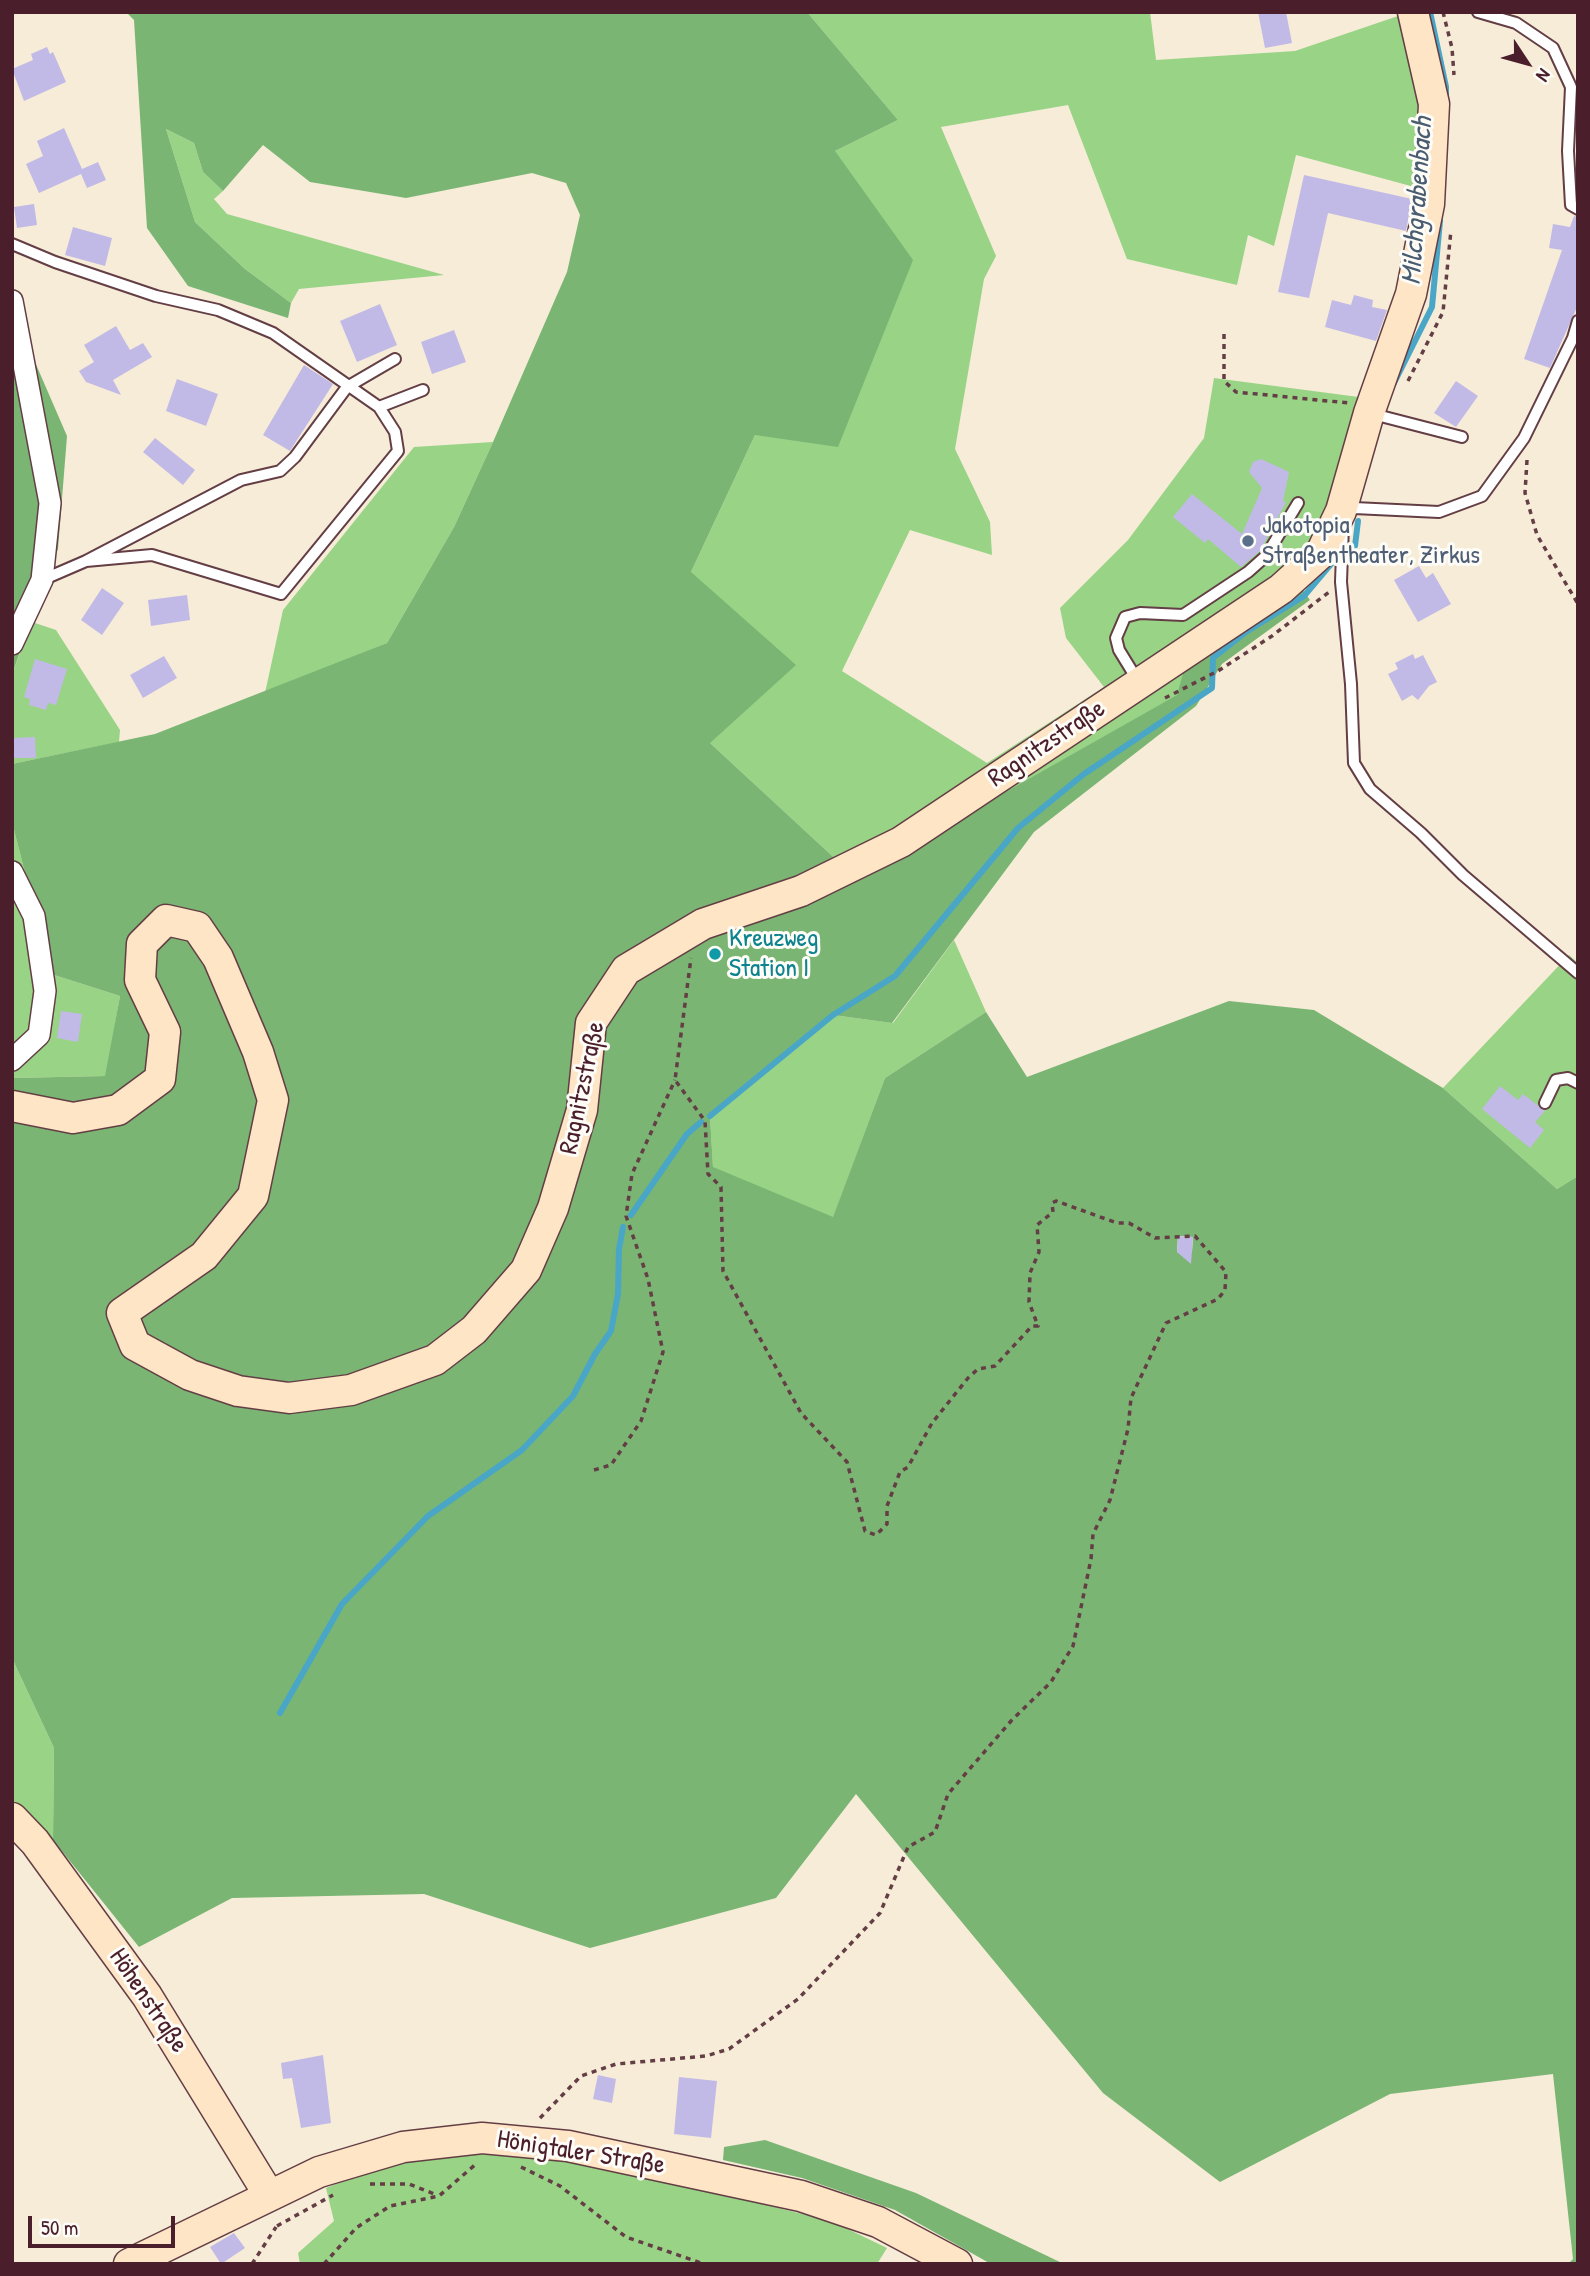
<!DOCTYPE html>
<html>
<head>
<meta charset="utf-8">
<style>
	body { margin:0 }
	#map { position:relative; width:1590px; height:2276px; overflow:hidden; background:#f6ecd8; font-family:"Patrick Hand",sans-serif }
	canvas { display:block }
	.frame { position:absolute; inset:0; border:14px solid #4a1f2b; pointer-events:none }
	.north { position:absolute; left:1492px; top:28px; width:70px; height:70px; -webkit-text-stroke:5px #fdfcf7; paint-order:stroke; rotate:126deg; font-size:19px; font-weight:700; line-height:28px; text-align:center; color:#4a1f2b }
	.north::after { content:''; display:block; margin:auto; width:24px; height:32px; background:#4a1f2b; clip-path:polygon(50% 0,100% 100%,50% 72%,0 100%) }
	.scale { position:absolute; left:28px; top:2216px; width:147px; height:32px; box-sizing:border-box; border:4px solid #4a1f2b; border-top:0; padding-left:9px; font-size:21px; line-height:24px; white-space:nowrap; color:#4a1f2b; -webkit-text-stroke:5px #fdfcf7; paint-order:stroke }
</style>
</head>
<body>
<div id="map">
<canvas width="1590" height="2276"></canvas>
<div class="frame"></div>
<div class="north">N</div>
<div class="scale">50 m</div>
</div>
<script>
const context = document.querySelector('canvas').getContext('2d');
context.lineJoin = 'round';
function fill(path, color) {
  context.fillStyle = color;
  context.fill(path, 'evenodd');
}
function shape(rows) {
  const path = new Path2D();
  for (const r of rows) {
    path.moveTo(r[0], r[1]);
    for (let i = 2; i < r.length; i += 2) path.lineTo(r[i], r[i + 1]);
  }
  return path;
}
function stroke(path, color, width, dash) {
  context.strokeStyle = color;
  context.lineWidth = width;
  context.lineCap = dash ? 'butt' : 'round';
  context.setLineDash(dash || []);
  context.stroke(path);
}
function label(font, color, halo, rows, align = 'center') {
  context.font = font + ' "Patrick Hand",sans-serif';
  context.lineWidth = 6;
  context.setLineDash([]);
  context.textBaseline = 'middle';
  context.strokeStyle = halo;
  context.fillStyle = color;
  for (const [text, x, y, turn = 0] of rows) {
    context.save();
    context.translate(x, y);
    context.rotate((+turn || 0) * Math.PI / 180);
    context.textAlign = isNaN(turn) ? turn : align;
    if (halo) context.strokeText(text, 0, 0);
    context.fillText(text, 0, 0);
    context.restore();
  }
}
fill(shape([
	[807,12,1150,12,1156,60,1295,51,1404,14,1420,99,1422,189,1296,155,1274,246,1248,235,1237,285,1127,259,1068,105,941,127,996,256,984,279,955,449,990,522,992,555,910,530,842,671,987,763,1104,687,1066,638,1060,608,1128,540,1204,438,1214,378,1389,401,1321,553,1186,663,1178,695,855,877,710,743,691,572,755,435,835,151,898,120],
	[166,129,194,143,203,172,223,191,214,199,227,214,444,275,299,289,291,303,245,269,195,222],
	[493,442,454,527,387,643,265,693,283,610,414,447],
	[32,622,56,630,120,730,119,742,12,764,12,674],
	[12,822,51,974,120,996,106,1076,12,1078],
	[954,940,986,1012,885,1078,833,1218,713,1168,710,1116,833,1015,893,1023],
	[1569,955,1578,963,1578,1176,1557,1189,1443,1088],
	[12,1658,54,1748,53,1840,12,1799],
	[485,2149,629,2171,831,2221,887,2248,877,2264,300,2264,298,2253,334,2221,326,2188,378,2167]
]), '#98d386');
fill(shape([
	[126,12,807,12,898,120,835,151,913,260,838,447,755,435,691,572,796,665,710,743,855,877,1177,695,1186,663,1302,589,1310,600,1222,664,1196,706,1034,832,892,1023,833,1015,710,1116,713,1167,833,1217,885,1078,986,1012,1027,1077,1229,1001,1314,1010,1443,1088,1557,1189,1578,1176,1578,2264,1568,2264,1573,2259,1553,2074,1390,2094,1220,2182,1103,2093,856,1794,776,1898,590,1948,424,1894,232,1898,139,1947,53,1840,54,1748,12,1658,12,1078,105,1076,120,996,51,974,12,822,12,764,155,734,387,643,454,527,493,442,567,272,580,215,566,183,532,173,406,198,310,182,263,145,223,191,203,172,194,143,166,129,195,222,245,269,291,303,288,318,188,286,147,228,134,20],
	[1178,1236,1193,1237,1192,1252,1188,1256,1177,1252],
	[12,309,67,436,58,549,12,674],
	[765,2140,916,2193,1064,2264,991,2264,895,2210,802,2178,723,2160,724,2147]
]), '#7ab573');
stroke(shape([
	[1430,12,1446,87,1446,99],
	[1394,383,1432,307,1440,221],
	[1355,546,1358,521],
	[710,1116,833,1015,895,976,1018,828,1084,774,1212,688,1213,658,1246,632,1304,596,1337,557],
	[631,1215,687,1134,701,1122],
	[280,1713,342,1604,428,1516,522,1450,573,1396,595,1354,611,1331,618,1294,619,1249,623,1227]
]), '#49a6c7', 6);
fill(shape([
	[1258,12,1286,12,1292,43,1265,48],
	[47,47,50,54,53,52,66,82,24,101,12,69,33,60,31,54],
	[64,128,82,169,98,162,106,180,87,188,81,174,39,193,26,164,43,156,37,141],
	[1304,175,1412,199,1406,231,1328,213,1309,298,1278,292],
	[34,204,37,225,17,228,14,207],
	[1574,216,1578,217,1578,305,1550,368,1524,359,1562,250,1549,248,1553,224,1570,227],
	[73,227,112,238,105,266,65,255],
	[1354,295,1373,300,1372,307,1387,310,1376,341,1325,327,1332,300,1351,305],
	[380,304,397,345,357,362,340,321],
	[116,326,130,350,143,343,152,357,113,380,121,395,86,382,79,371,94,362,84,345],
	[454,330,466,362,432,374,421,342],
	[304,365,333,384,290,451,263,435],
	[177,379,218,394,206,426,166,411],
	[1456,381,1478,396,1456,427,1434,413],
	[155,438,195,470,183,485,143,452],
	[1261,459,1289,472,1283,501,1286,502,1260,551,1241,567,1208,539,1205,543,1173,517,1192,494,1242,534,1262,488,1249,472,1253,462],
	[1419,566,1426,578,1433,573,1451,604,1418,622,1394,580],
	[102,588,124,603,102,635,81,620],
	[187,595,190,620,151,626,148,600],
	[1413,654,1415,659,1423,655,1437,682,1429,686,1418,700,1412,695,1402,701,1388,674,1398,669,1395,663],
	[164,656,177,678,143,698,130,675],
	[35,659,67,669,56,705,48,703,46,710,29,705,30,699,24,697],
	[35,737,36,758,13,758,13,738],
	[61,1011,82,1014,78,1042,57,1038],
	[1500,1086,1518,1100,1523,1094,1545,1111,1535,1122,1544,1130,1530,1148,1482,1109],
	[1178,1236,1193,1237,1191,1264,1177,1252],
	[323,2055,331,2123,301,2128,292,2078,283,2079,281,2063],
	[598,2075,616,2079,612,2103,593,2099],
	[679,2077,717,2081,711,2138,674,2134],
	[234,2233,245,2248,221,2264,210,2247]
]), '#c2bae6');
const service = shape([
	[1478,12,1516,23,1553,48,1571,87,1568,151,1571,205,1578,209],
	[12,244,55,262,156,296,218,310,273,333,379,407,395,432,398,451,281,594,152,555,86,561],
	[379,407,423,390],
	[1369,413,1462,437],
	[1346,510,1354,508,1439,512,1482,496,1524,438,1573,338,1578,321],
	[1343,525,1341,582,1351,684,1354,763,1370,789,1421,833,1463,875,1578,973],
	[42,580,86,561,241,480,280,471,295,457,347,387,395,359],
	[1138,681,1119,650,1116,638,1125,617,1140,613,1183,615,1248,572,1266,556,1298,503],
	[1545,1103,1556,1080,1568,1078,1578,1083]
]);
const minor = shape([
	[12,301,50,503,42,580,12,644],
	[12,872,34,916,45,991,39,1035,12,1060]
]);
const secondary = shape([
	[12,1106,73,1118,118,1110,160,1079,165,1032,140,980,142,944,166,920,197,927,218,958,258,1052,273,1100,253,1196,204,1256,122,1313,135,1345,190,1375,238,1391,289,1398,351,1390,435,1360,474,1330,526,1270,553,1208,582,1110,591,1023,626,970,703,924,801,891,901,842,1281,589,1321,553,1341,511,1369,413,1411,294,1429,204,1434,104,1413,12],
	[12,1818,35,1842,147,1996,269,2195],
	[129,2264,319,2172,403,2147,482,2138,568,2146,801,2196,878,2222,957,2264]
]);
stroke(service, '#643e45', 14);
stroke(minor, '#643e45', 24);
stroke(secondary, '#643e45', 33);
stroke(shape([
	[1443,12,1452,48,1454,75],
	[1224,334,1224,381,1236,392,1349,403],
	[1408,381,1443,312,1451,230],
	[1527,460,1525,493,1537,535,1578,604],
	[1165,698,1218,671,1272,636,1329,592],
	[594,1470,611,1465,641,1421,663,1352,648,1279,626,1216,632,1174,675,1080],
	[540,2118,581,2076,616,2064,706,2056,729,2049,798,1999,880,1913,908,1847,935,1832,948,1794,1011,1721,1051,1682,1073,1646,1091,1559,1093,1534,1110,1500,1128,1429,1131,1398,1166,1323,1218,1299,1225,1290,1226,1272,1195,1236,1155,1238,1129,1223,1117,1223,1056,1201,1052,1203,1053,1212,1037,1225,1039,1252,1030,1273,1029,1302,1038,1326,1032,1326,995,1366,978,1369,968,1378,932,1423,908,1467,900,1472,887,1506,887,1524,876,1535,865,1531,847,1462,801,1413,723,1271,721,1187,708,1174,705,1121,675,1080,691,958],
	[521,2167,560,2186,626,2237,704,2264],
	[370,2184,409,2184,437,2195],
	[277,2226,333,2195],
	[252,2264,276,2227],
	[324,2264,356,2228,390,2206,439,2196,476,2164]
]), '#643e45', 3.5, [5, 5]);
stroke(service, '#fff', 10);
stroke(minor, '#fff', 21);
stroke(secondary, '#fee5c5', 30);
for (const [x, y, r, color] of [
	[1248,541,7,"#5c6f8a"],
	[715,954,7,"#0f9aa8"]
]) {
  const dot = new Path2D();
  dot.arc(x, y, r, 0, 2 * Math.PI);
  context.fillStyle = color;
  context.fill(dot);
  stroke(dot, '#fdfcf7', 2.5);
}
label('26px', '#4e5e75', '#fdfcf7', [
	["Jakotopia",1262,526],
	["Straßentheater, Zirkus",1262,556]
], 'left');
label('26px', '#4a1f2b', '#fdfcf7', [
	["Ragnitzstraße",1047,744,-34],
	["Ragnitzstraße",583,1088,-78],
	["Höhenstraße",148,2001,56],
	["Hönigtaler Straße",581,2153,9]
]);
label('26px', '#0d838f', '#fdfcf7', [
	["Kreuzweg",729,939],
	["Station I",729,969]
], 'left');
label('italic 28px', '#4a5c71', '#fdfcf7', [
	["Milchgrabenbach",1418,201,-86]
]);
</script>
</body>
</html>
